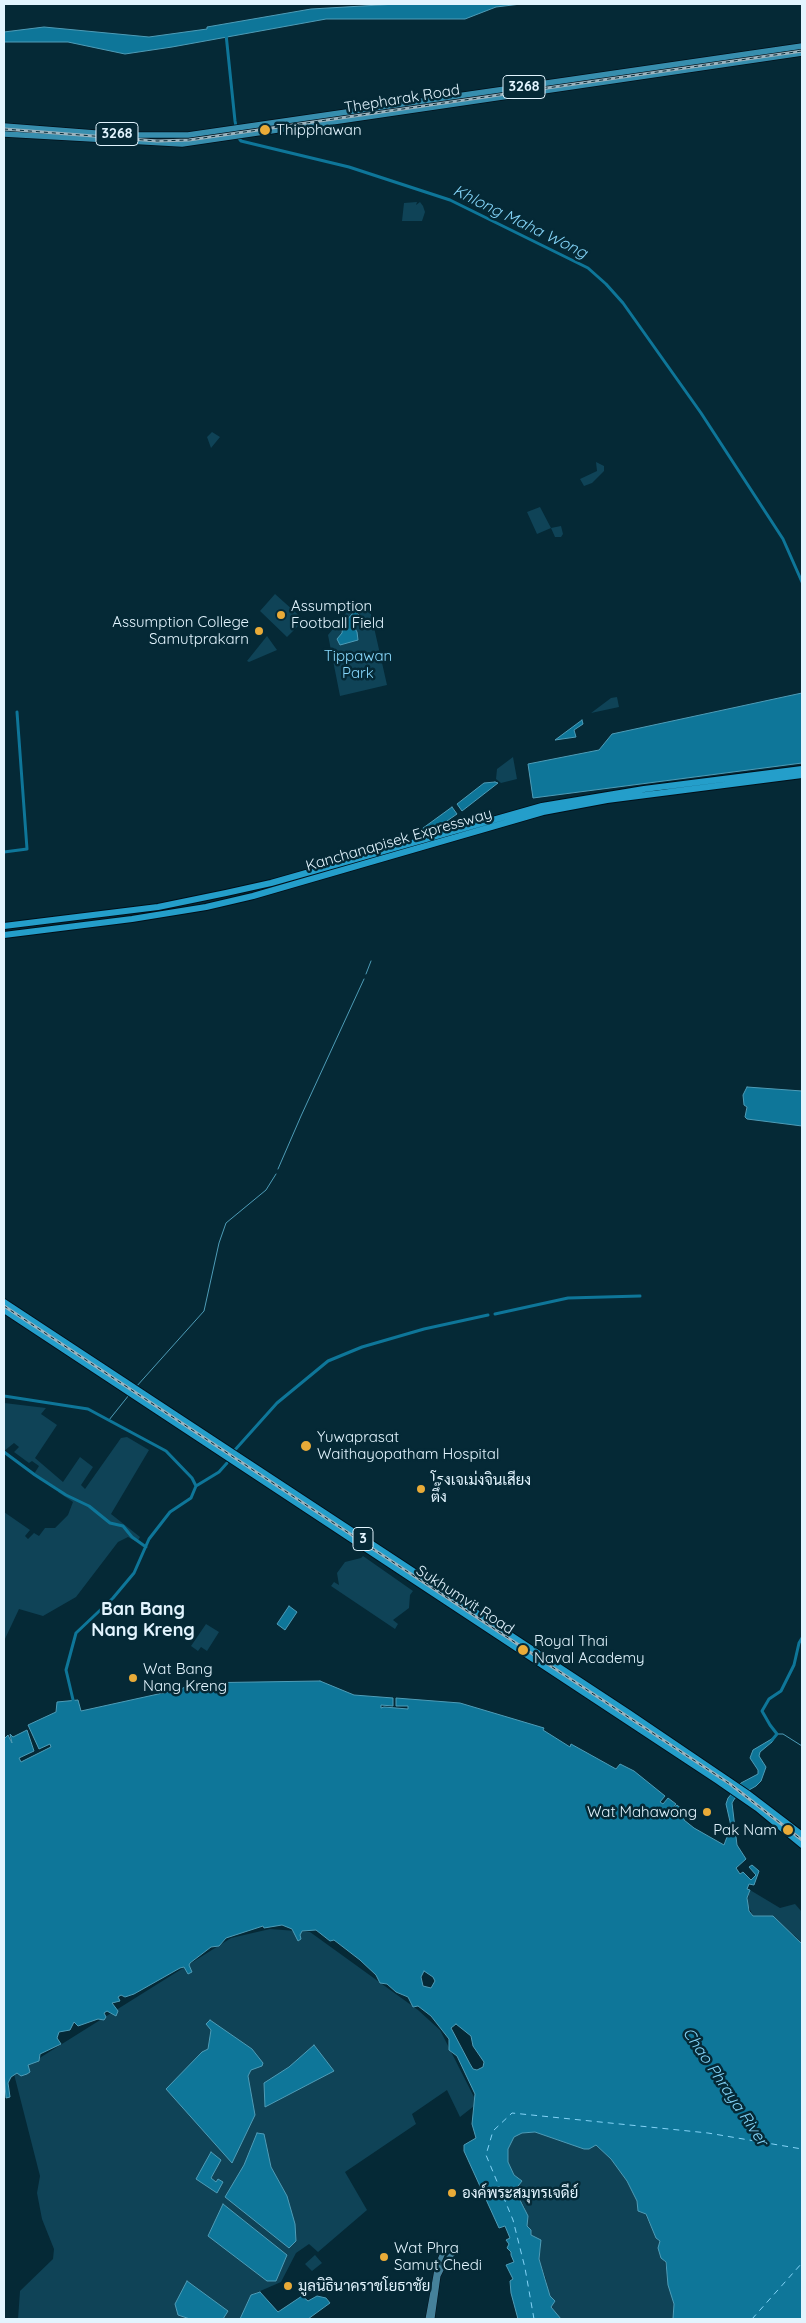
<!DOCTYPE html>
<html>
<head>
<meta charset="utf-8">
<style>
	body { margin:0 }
	#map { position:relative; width:806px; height:2323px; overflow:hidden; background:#052936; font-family:Quicksand,sans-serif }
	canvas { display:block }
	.frame { position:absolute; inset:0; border:5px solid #e2f4fe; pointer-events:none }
</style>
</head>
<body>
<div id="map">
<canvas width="806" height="2323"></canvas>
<div class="frame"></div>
</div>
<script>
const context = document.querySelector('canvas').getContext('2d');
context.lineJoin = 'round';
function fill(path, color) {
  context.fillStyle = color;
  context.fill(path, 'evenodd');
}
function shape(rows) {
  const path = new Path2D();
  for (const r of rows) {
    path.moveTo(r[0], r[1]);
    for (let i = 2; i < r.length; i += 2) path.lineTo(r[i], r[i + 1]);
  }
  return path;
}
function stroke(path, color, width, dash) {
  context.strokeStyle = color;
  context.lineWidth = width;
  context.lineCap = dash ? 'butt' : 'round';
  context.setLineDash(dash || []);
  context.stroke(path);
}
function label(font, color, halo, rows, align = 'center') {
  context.font = font + ' Quicksand,Sarabun,sans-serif';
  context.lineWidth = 5;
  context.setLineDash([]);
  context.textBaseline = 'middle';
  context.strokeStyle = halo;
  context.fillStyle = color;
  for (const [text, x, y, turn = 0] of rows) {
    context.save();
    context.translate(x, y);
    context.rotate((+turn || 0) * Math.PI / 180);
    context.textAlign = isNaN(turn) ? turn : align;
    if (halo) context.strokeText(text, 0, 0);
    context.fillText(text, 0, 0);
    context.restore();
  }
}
fill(shape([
	[417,202,416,205,420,202,423,206,425,212,422,221,402,221,404,203],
	[212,432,220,437,211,448,207,437],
	[596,462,604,466,604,471,592,483,584,486,580,479,597,471],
	[540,507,551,528,561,526,563,534,561,537,555,537,551,528,537,534,527,512],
	[275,594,304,620,287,637,260,611],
	[355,602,371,614,387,685,340,696,328,635],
	[267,636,277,650,249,662,247,661],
	[617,697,619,707,591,713,611,698],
	[513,757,517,779,501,783,496,779,497,769],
	[4,1403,46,1408,41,1414,57,1425,35,1458,63,1482,80,1457,93,1467,81,1485,85,1489,121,1438,127,1437,149,1450,111,1514,140,1537,137,1542,128,1537,118,1542,76,1597,43,1616,19,1609,4,1641,4,1512,30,1530,25,1536,28,1539,34,1533,39,1536,45,1528,55,1528,68,1515,73,1502,58,1492,59,1489,34,1474,39,1466,32,1461,29,1463,14,1452,19,1447,14,1443,4,1451],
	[363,1556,413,1591,410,1595,409,1608,393,1620,398,1624,395,1629,331,1586,334,1582,339,1585,337,1573,345,1562,361,1558],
	[206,1624,219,1632,207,1651,201,1647,198,1651,191,1646],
	[750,1890,780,1908,795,1904,802,1912,802,1944,795,1936,765,1917,753,1916,747,1903],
	[270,1929,310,1932,418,2010,440,2030,474,2097,474,2106,460,2117,447,2090,412,2114,416,2124,345,2172,367,2210,318,2252,309,2244,296,2253,281,2282,251,2295,240,2319,18,2319,20,2291,53,2259,54,2249,42,2219,37,2193,40,2176,14,2074,231,1938],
	[535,2132,585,2149,596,2145,611,2159,627,2181,637,2201,638,2211,645,2214,656,2238,660,2241,674,2304,673,2319,561,2319,558,2316,551,2306,546,2279,539,2259,541,2245,537,2239,531,2235,527,2226,525,2208,515,2189,522,2181,514,2175,508,2162,508,2149,514,2137,522,2133],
	[315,2255,322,2263,312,2271,305,2264]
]), '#0f4357');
const water = shape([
	[397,4,521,4,496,7,465,19,326,19,172,47,125,54,68,42,4,42,4,32,44,27,149,37,207,29,207,27,311,9,397,4],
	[355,611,360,616,353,625,357,632,358,640,340,645,337,639,342,633,343,624,355,611],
	[802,693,802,763,533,798,528,764,599,750,612,734,802,693],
	[582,720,583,724,574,730,576,737,555,740,582,720],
	[495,782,498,783,462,811,457,804,484,783,495,782],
	[452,807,457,814,437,828,419,831,452,807],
	[747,1087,802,1091,802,1126,747,1119,745,1117,747,1107,744,1105,743,1095,747,1087],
	[289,1606,297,1612,285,1630,277,1624,289,1606],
	[320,1681,354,1695,393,1698,393,1706,381,1705,381,1708,384,1707,408,1709,408,1706,396,1706,396,1698,460,1703,544,1728,543,1730,570,1747,571,1744,616,1769,620,1764,634,1771,665,1796,660,1802,663,1804,668,1798,676,1804,671,1810,677,1805,685,1812,684,1820,694,1828,724,1845,731,1826,726,1804,728,1798,741,1783,758,1774,758,1770,750,1758,753,1750,775,1737,772,1742,760,1752,759,1756,766,1767,761,1781,756,1786,735,1798,732,1803,737,1845,746,1859,736,1868,740,1874,743,1872,751,1880,756,1875,749,1867,752,1865,759,1871,754,1885,749,1884,747,1889,750,1890,747,1898,749,1911,753,1916,773,1916,802,1944,802,2319,673,2319,674,2304,668,2285,666,2262,661,2258,658,2248,660,2241,656,2238,646,2214,638,2211,637,2201,627,2181,611,2159,596,2145,589,2149,584,2149,535,2132,522,2133,514,2137,508,2149,508,2162,514,2175,522,2181,515,2190,528,2216,527,2226,531,2230,531,2235,541,2240,539,2259,550,2296,555,2301,551,2307,561,2319,518,2319,511,2293,510,2281,513,2279,506,2265,514,2262,511,2255,511,2252,507,2248,509,2244,506,2240,510,2238,505,2226,499,2228,464,2151,464,2145,476,2138,472,2124,475,2094,457,2056,449,2050,449,2039,431,2016,418,2006,413,2007,408,1997,396,1992,387,1984,380,1983,376,1975,360,1960,334,1940,330,1941,316,1930,302,1931,300,1935,301,1939,298,1941,292,1929,282,1925,264,1928,263,1926,226,1938,219,1946,211,1947,190,1963,189,1965,192,1972,188,1974,184,1967,180,1968,134,1994,125,1997,121,1995,118,1997,120,2001,112,2003,118,2011,116,2016,107,2011,104,2013,106,2017,104,2020,98,2019,78,2026,74,2022,70,2030,59,2032,57,2038,61,2044,40,2054,39,2061,28,2065,30,2072,27,2074,21,2076,17,2073,11,2077,8,2083,10,2097,6,2098,4,2071,4,1739,8,1735,12,1743,10,1734,13,1737,27,1730,34,1751,19,1758,21,1762,51,1747,50,1744,39,1749,28,1725,56,1712,57,1702,78,1700,81,1711,181,1689,193,1683,320,1681],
	[424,1971,433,1977,435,1981,431,1988,423,1986,421,1977,424,1971],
	[456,2024,471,2036,473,2046,484,2062,483,2067,477,2070,473,2069,470,2064,451,2028,456,2024],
	[210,2020,252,2049,263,2063,262,2066,251,2070,248,2076,255,2115,232,2163,166,2089,202,2052,208,2049,211,2030,206,2024,210,2020],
	[314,2045,334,2071,265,2107,264,2083,289,2067,314,2045],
	[257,2133,264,2134,271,2167,287,2196,295,2224,296,2241,289,2248,225,2197,244,2165,257,2133],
	[211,2152,221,2160,211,2178,216,2182,218,2179,223,2182,217,2193,196,2179,211,2152],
	[223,2204,287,2255,276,2281,267,2281,208,2236,223,2204],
	[187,2281,228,2311,223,2319,190,2319,178,2315,175,2304,187,2281],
	[260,2292,278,2312,302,2296,308,2301,317,2296,326,2298,330,2303,308,2319,240,2319,251,2295,260,2292]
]);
fill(water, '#0e7699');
stroke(water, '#4e9cb7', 1);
stroke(shape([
	[366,974,371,961],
	[278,1169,301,1116,364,979],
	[136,1387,204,1311,219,1243,226,1223,266,1190,276,1174],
	[109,1420,129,1395],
	[777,1734,783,1734,802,1746]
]), '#4e9cb7', 1);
stroke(shape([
	[226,34,235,121,238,137,241,141,349,167,450,200,588,268,606,284,623,303,701,413,783,539,802,582],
	[4,852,27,849,17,712],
	[495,1314,568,1298,640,1296],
	[4,1396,88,1409,166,1451,192,1478,196,1486,191,1498,170,1512,149,1539,134,1573,113,1598,76,1633,66,1670,74,1704],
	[234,1451,277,1403,328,1361,362,1347,424,1329,488,1315],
	[4,1452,35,1475,66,1495,89,1506,110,1523,123,1526,132,1537,146,1547],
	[196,1486,219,1472,227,1463],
	[772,1740,777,1734,770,1725,762,1711,769,1699,781,1691,794,1665,799,1643,802,1638]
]), '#0e7699', 3);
stroke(shape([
	[534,2319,525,2268,513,2220,486,2155,493,2131,512,2113,708,2133,802,2149],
	[539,2319,542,2319],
	[752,2319,802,2263]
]), '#83d3f7', 1, [6, 5]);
const secondary = shape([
	[428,2319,438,2264,443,2253,454,2246,456,2250,445,2262,438,2276,432,2319]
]);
const primary = shape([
	[4,126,121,135,188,135,802,46],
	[4,134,182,144,802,53]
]);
const highway = shape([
	[4,926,158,907,226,893,271,883,542,806,644,789,802,769],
	[4,935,132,919,206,907,253,896,543,812,607,800,802,775],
	[4,1302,629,1713,747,1793,802,1835],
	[4,1310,718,1781,757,1808,802,1845]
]);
stroke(secondary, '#00101a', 6);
stroke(primary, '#00101a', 7);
stroke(highway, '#00101a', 8);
stroke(secondary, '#45819a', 5);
stroke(primary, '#378eae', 5.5);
stroke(highway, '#249eca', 6);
const rail = shape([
	[4,129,157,141,189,140,802,51],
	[4,1306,730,1784,802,1840]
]);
stroke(rail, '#9bb3be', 3);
stroke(rail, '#052936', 1, [4]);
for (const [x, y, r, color] of [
	[265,130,6,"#e9ab38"],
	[281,615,5,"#e9ab38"],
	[259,631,5,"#e9ab38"],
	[306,1446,6,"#e9ab38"],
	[421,1489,5,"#e9ab38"],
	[523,1650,6,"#e9ab38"],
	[133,1678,5,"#e9ab38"],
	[707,1812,5,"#e9ab38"],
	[788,1830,6,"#e9ab38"],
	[452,2193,5,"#e9ab38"],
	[384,2257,5,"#e9ab38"],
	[288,2286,5,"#e9ab38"]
]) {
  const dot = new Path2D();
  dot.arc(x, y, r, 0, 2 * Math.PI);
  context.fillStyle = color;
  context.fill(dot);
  stroke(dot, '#052936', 2);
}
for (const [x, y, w] of [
	[524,87,42],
	[117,134,42],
	[363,1539,20]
]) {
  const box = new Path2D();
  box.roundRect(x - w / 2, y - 11.5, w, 23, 4);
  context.fillStyle = '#052936';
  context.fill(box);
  stroke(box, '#e2f4fe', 1);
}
label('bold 14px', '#e2f4fe', null, [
	["3268",524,87],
	["3268",117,134],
	["3",363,1539]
]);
label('15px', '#e2f4fe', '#052936', [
	["Thepharak Road",402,99,-9],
	["Kanchanapisek Expressway",399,840,-16],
	["Sukhumvit Road",465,1600,33]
]);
label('15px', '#e2f4fe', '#052936', [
	["Thipphawan",276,130],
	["Assumption",291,606],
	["Football Field",291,623],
	["Assumption College",249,622,"right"],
	["Samutprakarn",249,639,"right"],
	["Yuwaprasat",317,1437],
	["Waithayopatham Hospital",317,1454],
	["โรงเจเม่งจินเสียง",431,1480],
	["ตึ๊ง",431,1497],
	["Royal Thai",534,1641],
	["Naval Academy",534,1658],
	["Wat Bang",143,1669],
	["Nang Kreng",143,1686],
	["Wat Mahawong",697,1812,"right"],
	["Pak Nam",777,1830,"right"],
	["องค์พระสมุทรเจดีย์",462,2193],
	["Wat Phra",394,2248],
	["Samut Chedi",394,2265],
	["มูลนิธินาคราชโยธาชัย",298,2286]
], 'left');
label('15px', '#88d8fc', '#052936', [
	["Tippawan",358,656],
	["Park",358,673]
]);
label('italic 16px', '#83d3f7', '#052936', [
	["Khlong Maha Wong",520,222,26],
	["Chao Phraya River",725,2087,56]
]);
label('bold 18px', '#e2f4fe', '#052936', [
	["Ban Bang",143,1610],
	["Nang Kreng",143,1631]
]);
</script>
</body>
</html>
